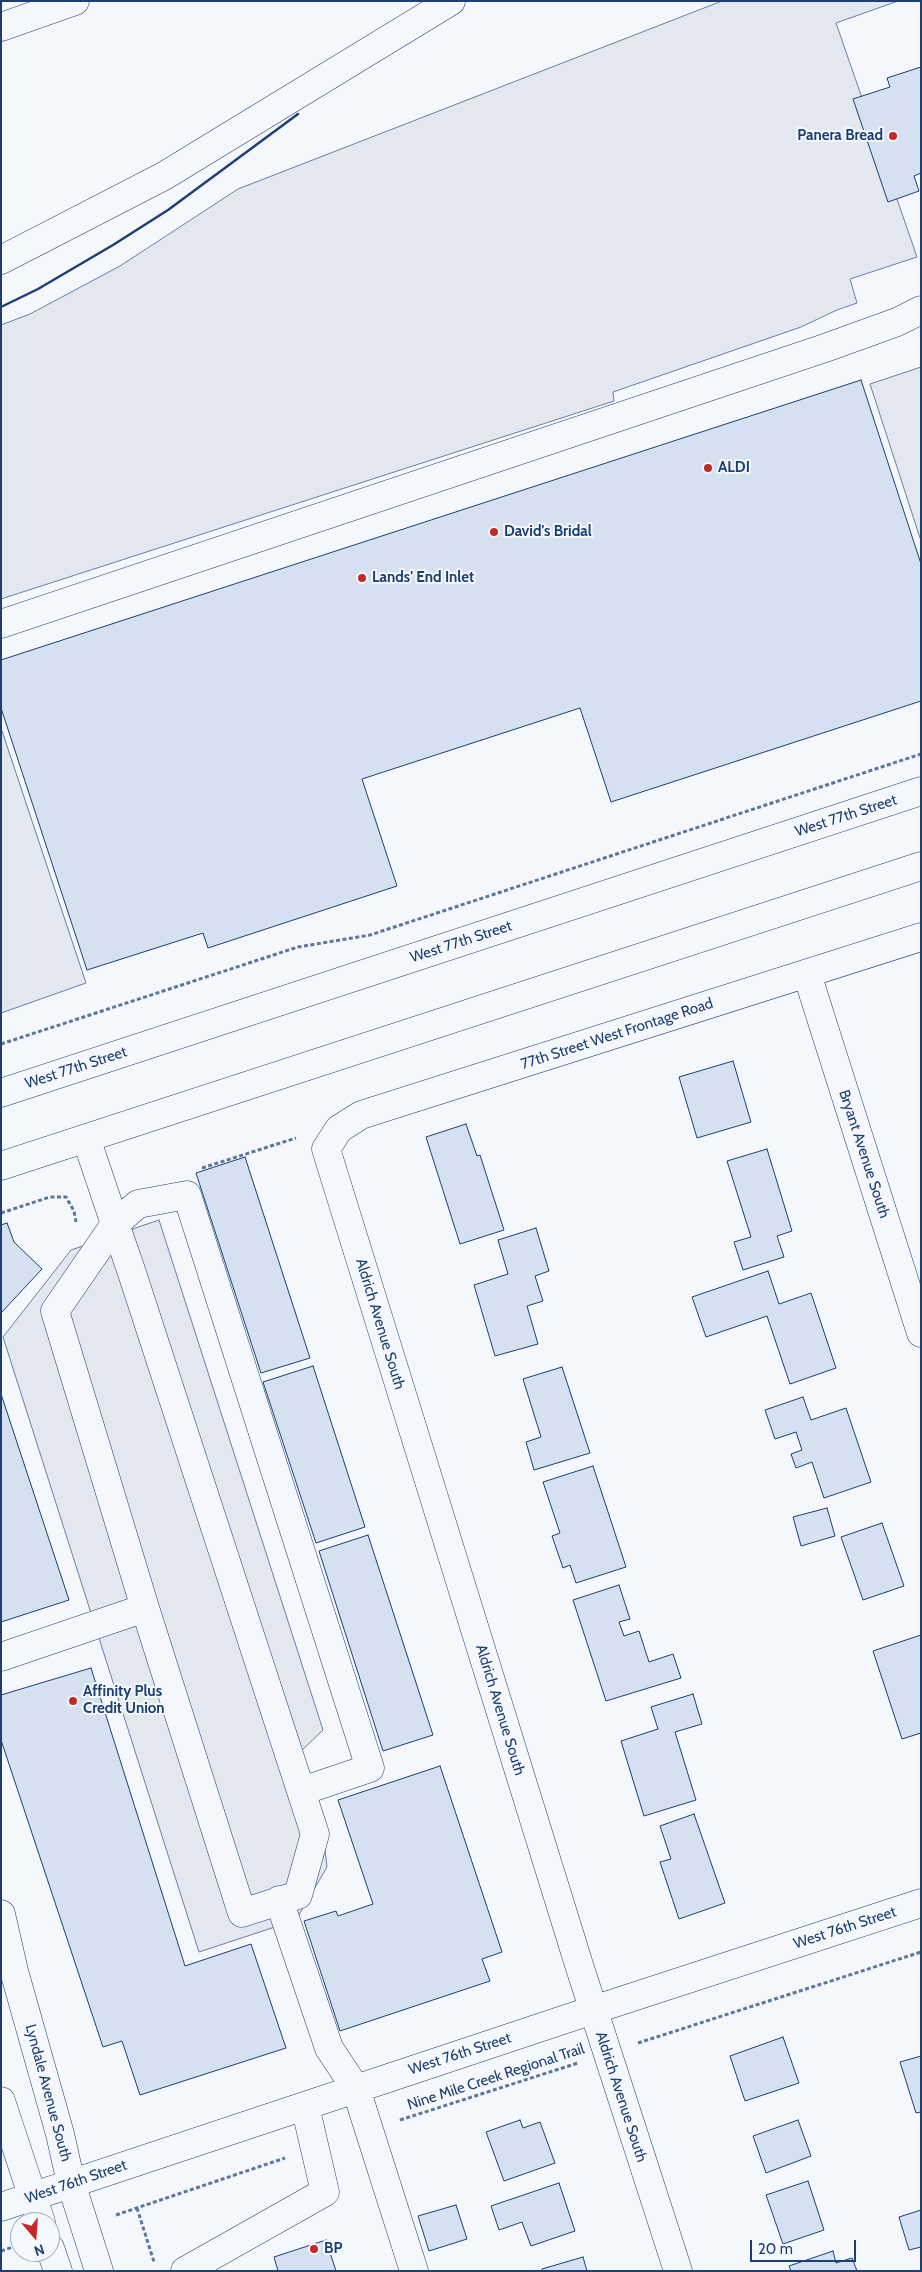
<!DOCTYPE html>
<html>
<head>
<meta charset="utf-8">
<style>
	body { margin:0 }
	#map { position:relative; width:922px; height:2272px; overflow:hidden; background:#f4f7fb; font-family:Cabin,sans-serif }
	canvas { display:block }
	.frame { position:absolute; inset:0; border:2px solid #1d3f73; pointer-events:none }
	.north { position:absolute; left:10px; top:2212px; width:50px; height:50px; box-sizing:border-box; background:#f4f7fb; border:1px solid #9eadc5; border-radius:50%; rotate:162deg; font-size:14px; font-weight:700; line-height:20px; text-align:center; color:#1d3f73 }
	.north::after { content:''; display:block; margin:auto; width:18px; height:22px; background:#c62828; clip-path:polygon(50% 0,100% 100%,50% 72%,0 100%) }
	.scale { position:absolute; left:750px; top:2240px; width:106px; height:22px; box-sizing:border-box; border:2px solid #1d3f73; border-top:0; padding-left:6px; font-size:15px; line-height:18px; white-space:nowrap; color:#1d3f73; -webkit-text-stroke:4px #f4f7fb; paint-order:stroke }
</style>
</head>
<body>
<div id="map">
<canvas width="922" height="2272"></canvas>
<div class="frame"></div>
<div class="north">N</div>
<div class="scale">20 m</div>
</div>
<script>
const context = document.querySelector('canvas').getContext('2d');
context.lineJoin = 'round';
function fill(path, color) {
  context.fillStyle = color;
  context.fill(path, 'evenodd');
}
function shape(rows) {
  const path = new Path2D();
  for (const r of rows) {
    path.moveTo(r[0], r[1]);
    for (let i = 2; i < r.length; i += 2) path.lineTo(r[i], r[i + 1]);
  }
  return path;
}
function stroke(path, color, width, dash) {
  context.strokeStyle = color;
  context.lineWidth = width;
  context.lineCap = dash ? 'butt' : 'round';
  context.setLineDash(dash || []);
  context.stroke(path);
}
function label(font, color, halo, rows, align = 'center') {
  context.font = font + ' Cabin,sans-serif';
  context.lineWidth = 4;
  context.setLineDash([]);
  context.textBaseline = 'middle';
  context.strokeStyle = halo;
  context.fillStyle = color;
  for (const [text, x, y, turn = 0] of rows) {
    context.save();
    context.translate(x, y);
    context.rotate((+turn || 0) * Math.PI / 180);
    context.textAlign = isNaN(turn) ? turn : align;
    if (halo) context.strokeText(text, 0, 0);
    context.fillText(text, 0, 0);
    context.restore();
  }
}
const parking = shape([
	[722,1,898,1,836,23,917,257,850,279,857,303,837,310,801,327,613,392,614,401,1,599,1,325,30,314,120,266,238,189,722,1],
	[921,367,921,541,870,384,921,367],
	[1,728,86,983,1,1013,1,728],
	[159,1220,323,1730,298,1754,322,1825,327,1867,296,1920,199,1952,3,1337,71,1250,159,1220]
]);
fill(parking, '#e3e8f0');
stroke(parking, '#687fa3', 1);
const building = shape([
	[921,67,921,173,914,176,919,191,888,202,853,99,890,87,887,78,921,67],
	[861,380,921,564,921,701,611,802,580,708,362,779,397,886,208,948,203,933,87,970,1,708,1,660,861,380],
	[733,1061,751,1122,697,1138,679,1077,733,1061],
	[466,1124,477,1156,480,1155,504,1230,460,1244,426,1137,466,1124],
	[767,1149,792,1231,777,1236,784,1257,743,1270,734,1242,751,1237,727,1161,767,1149],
	[245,1157,310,1358,261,1373,196,1173,245,1157],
	[7,1223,14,1242,42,1269,1,1313,1,1225,7,1223],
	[536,1228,549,1271,535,1276,543,1301,527,1306,538,1344,495,1356,474,1285,508,1274,498,1240,536,1228],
	[768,1271,779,1304,811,1293,836,1368,790,1384,767,1316,706,1337,692,1297,768,1271],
	[313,1366,365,1527,316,1543,263,1382,313,1366],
	[562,1367,590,1453,534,1470,526,1442,541,1437,523,1379,562,1367],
	[1,1394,69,1600,1,1622,1,1394],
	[803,1397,811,1420,846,1408,871,1482,824,1498,812,1462,796,1468,791,1454,802,1450,796,1432,775,1439,765,1410,803,1397],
	[593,1466,626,1567,576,1583,570,1565,563,1568,552,1536,560,1533,543,1482,593,1466],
	[827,1508,835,1536,801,1546,793,1517,827,1508],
	[882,1523,904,1586,863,1600,841,1537,882,1523],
	[368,1535,433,1735,383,1751,319,1551,368,1535],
	[619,1585,630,1619,619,1622,624,1636,639,1631,649,1662,673,1654,681,1678,606,1701,573,1600,619,1585],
	[921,1635,921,1733,902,1739,873,1651,921,1635],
	[91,1668,185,1966,251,1944,286,2048,140,2095,122,2041,103,2047,1,1740,1,1695,91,1668],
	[693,1694,702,1724,675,1732,696,1800,644,1816,621,1741,658,1729,651,1707,693,1694],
	[440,1766,502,1952,482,1959,490,1981,340,2031,304,1921,336,1911,338,1916,373,1904,338,1800,440,1766],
	[694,1814,725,1903,679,1919,660,1862,671,1859,660,1826,694,1814],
	[783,2037,799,2083,745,2101,730,2056,783,2037],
	[921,2056,921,2112,916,2113,900,2062,921,2056],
	[520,2120,523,2128,540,2122,555,2163,504,2181,486,2132,520,2120],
	[798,2120,811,2156,766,2173,753,2136,798,2120],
	[808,2181,824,2230,783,2244,766,2195,808,2181],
	[559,2183,575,2231,531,2246,522,2222,499,2230,491,2206,559,2183],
	[456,2205,467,2239,429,2251,418,2216,456,2205],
	[921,2210,921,2247,909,2250,899,2217,921,2210],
	[326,2240,336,2271,278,2271,274,2257,326,2240],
	[833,2251,836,2263,852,2258,857,2271,791,2271,789,2266,833,2251],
	[583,2257,587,2271,542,2271,542,2269,583,2257]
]);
fill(building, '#d5e0f0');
stroke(building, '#1d3f73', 1);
const minor = shape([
	[1,624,825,348,897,322,921,310],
	[807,974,921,1333],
	[1,1093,921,791],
	[86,1138,115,1224,131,1270,315,1834,298,1895,242,1913,145,1608,55,1311,115,1224,138,1204,187,1195,370,1768,302,1791],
	[1,1166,921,866],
	[1,1657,145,1608],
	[279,1900,329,2048,356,2089,414,2271],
	[1,2207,593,2010,921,1903],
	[185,2271,325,2192,305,2106],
	[678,2271,580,1968,326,1149,339,1129,361,1115,921,937]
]);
const major = shape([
	[1,1914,14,1971,60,2134,71,2183,99,2271],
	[1,2101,41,2222],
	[50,2248,58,2271]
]);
const highway = shape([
	[1,27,75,1],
	[1,260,164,176,451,1]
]);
stroke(minor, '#1d3f73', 29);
stroke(major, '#1d3f73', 29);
stroke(highway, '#1d3f73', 29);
stroke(shape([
	[1,1044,298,947,370,935,921,754],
	[202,1168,296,1138],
	[1,1213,50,1197,66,1197,74,1211,76,1222],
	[638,2043,921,1952],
	[400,2120,578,2063],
	[137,2208,154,2262],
	[116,2215,285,2158],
	[1,2251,19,2245]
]), '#5e769c', 3, [4, 2.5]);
stroke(minor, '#f4f7fb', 28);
stroke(major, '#f4f7fb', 28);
stroke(highway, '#f4f7fb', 28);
stroke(shape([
	[1,307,38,289,113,245,168,210,298,114]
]), '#1d3f73', 2.5);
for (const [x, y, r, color] of [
	[893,136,5,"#c62828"],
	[708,468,5,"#c62828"],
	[494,532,5,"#c62828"],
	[362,578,5,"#c62828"],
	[73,1701,5,"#c62828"],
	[314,2249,5,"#c62828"]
]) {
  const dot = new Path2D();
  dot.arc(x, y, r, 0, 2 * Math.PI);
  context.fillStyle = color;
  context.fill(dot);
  stroke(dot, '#f4f7fb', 2);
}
label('bold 15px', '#1d3f73', '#f4f7fb', [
	["Panera Bread",883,136,"right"],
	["ALDI",718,468],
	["David's Bridal",504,532],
	["Lands' End Inlet",372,578],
	["Affinity Plus",83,1692],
	["Credit Union",83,1709],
	["BP",324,2249]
], 'left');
label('15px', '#1d3f73', '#f4f7fb', [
	["West 77th Street",846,816,-18],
	["West 77th Street",461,942,-18],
	["77th Street West Frontage Road",617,1034,-18],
	["West 77th Street",76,1068,-18],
	["Bryant Avenue South",864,1154,72],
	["Aldrich Avenue South",380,1324,73],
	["Aldrich Avenue South",500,1710,73],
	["West 76th Street",845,1928,-18],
	["West 76th Street",460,2054,-18],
	["Nine Mile Creek Regional Trail",496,2077,-18],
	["Lyndale Avenue South",48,2093,75],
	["Aldrich Avenue South",621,2097,72],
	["West 76th Street",76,2182,-19]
]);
</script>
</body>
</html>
